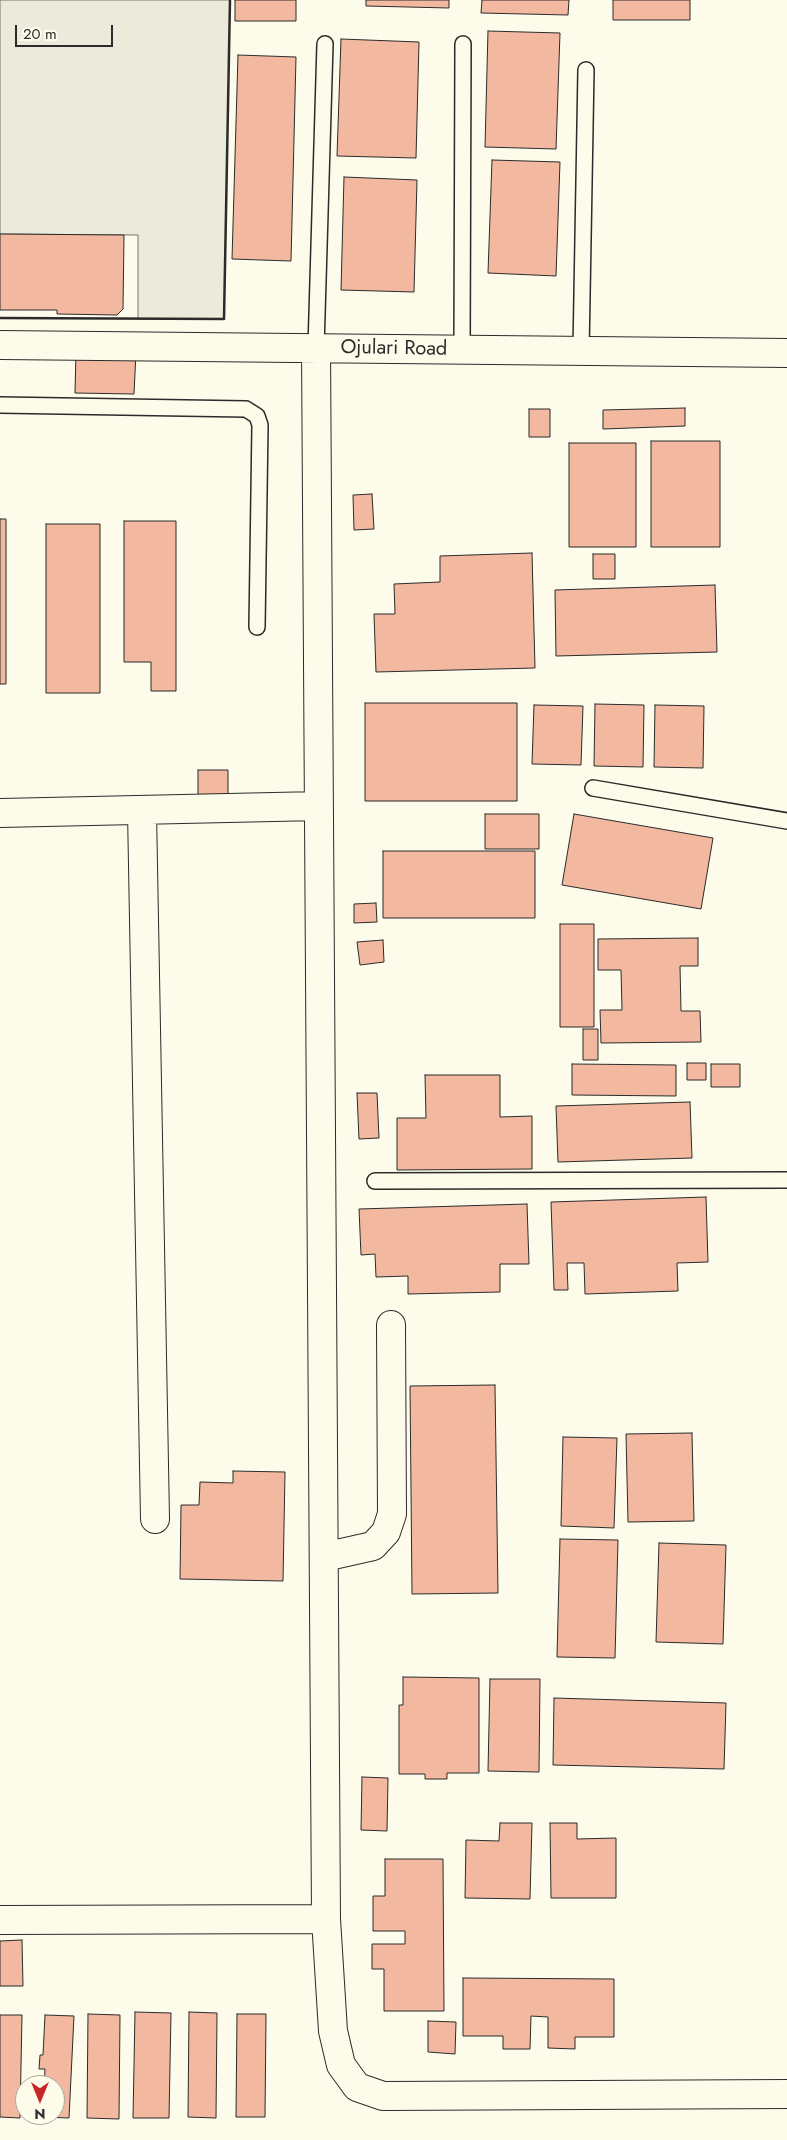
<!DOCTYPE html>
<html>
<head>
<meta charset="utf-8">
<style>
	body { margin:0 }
	#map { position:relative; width:787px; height:2140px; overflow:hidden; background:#fdfbea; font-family:Jost,sans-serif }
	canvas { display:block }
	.north { position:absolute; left:15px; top:2075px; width:50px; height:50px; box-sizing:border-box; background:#fdfbea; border:1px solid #a9a89e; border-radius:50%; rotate:180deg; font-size:14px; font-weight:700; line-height:20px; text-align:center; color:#2b2b2b }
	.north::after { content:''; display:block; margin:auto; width:18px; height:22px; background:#c62828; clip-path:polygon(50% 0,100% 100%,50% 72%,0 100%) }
	.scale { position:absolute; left:15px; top:25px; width:98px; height:22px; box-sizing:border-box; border:2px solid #2b2b2b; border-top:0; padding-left:6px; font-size:15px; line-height:18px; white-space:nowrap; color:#2b2b2b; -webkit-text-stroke:4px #fdfbea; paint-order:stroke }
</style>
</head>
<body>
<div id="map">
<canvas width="787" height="2140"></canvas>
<div class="north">N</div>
<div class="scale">20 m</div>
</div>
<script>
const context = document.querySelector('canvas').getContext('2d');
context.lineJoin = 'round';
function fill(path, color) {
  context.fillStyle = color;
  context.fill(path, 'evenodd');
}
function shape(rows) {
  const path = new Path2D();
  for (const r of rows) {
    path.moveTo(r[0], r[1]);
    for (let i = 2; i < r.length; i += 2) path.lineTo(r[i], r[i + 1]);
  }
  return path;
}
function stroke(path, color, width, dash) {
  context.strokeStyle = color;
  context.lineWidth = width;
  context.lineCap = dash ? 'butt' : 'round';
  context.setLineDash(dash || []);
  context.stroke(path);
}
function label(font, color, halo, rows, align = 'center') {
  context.font = font + ' Jost,sans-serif';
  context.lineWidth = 4;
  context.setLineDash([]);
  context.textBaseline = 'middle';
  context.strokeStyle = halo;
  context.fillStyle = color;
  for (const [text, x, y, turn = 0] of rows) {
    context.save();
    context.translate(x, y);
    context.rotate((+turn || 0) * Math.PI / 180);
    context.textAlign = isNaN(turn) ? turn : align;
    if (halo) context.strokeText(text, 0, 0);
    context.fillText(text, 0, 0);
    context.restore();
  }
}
const parking = shape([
	[0,0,230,0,224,319,138,319,138,235,0,234,0,0]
]);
fill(parking, '#eceadb');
stroke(parking, '#74746e', 1);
const building = shape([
	[235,0,296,0,296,21,235,21,235,0],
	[366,0,449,0,449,8,366,6,366,0],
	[482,0,569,0,568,15,481,13,482,0],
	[613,0,690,0,690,20,613,20,613,0],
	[488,31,560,33,556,149,485,147,488,31],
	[341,39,419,42,416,158,337,156,341,39],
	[238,55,296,57,291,261,232,259,238,55],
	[492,160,560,162,556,276,488,273,492,160],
	[344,177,417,180,414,292,341,290,344,177],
	[0,234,124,235,123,309,117,315,57,314,57,310,0,310,0,234],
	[76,351,136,352,134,394,75,393,76,351],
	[685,408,685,426,603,429,603,410,685,408],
	[529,409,550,409,550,437,529,437,529,409],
	[651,441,720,441,720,547,651,547,651,441],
	[569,443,636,443,636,547,569,547,569,443],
	[372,494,374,529,354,530,353,495,372,494],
	[0,519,6,519,6,684,0,684,0,519],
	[124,521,176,521,176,691,151,691,151,662,124,662,124,521],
	[46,524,100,524,100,693,46,693,46,524],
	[532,553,535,668,376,672,374,614,395,614,394,584,440,582,440,556,532,553],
	[593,554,615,554,615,579,593,579,593,554],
	[715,585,717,652,556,656,555,590,715,585],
	[365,703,517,703,517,801,365,801,365,703],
	[595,704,644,705,643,767,594,766,595,704],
	[534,705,583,706,581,765,532,764,534,705],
	[655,705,704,706,703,768,654,767,655,705],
	[198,770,228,770,228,798,198,798,198,770],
	[485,814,539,814,539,849,485,849,485,814],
	[574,814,713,838,701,909,562,885,574,814],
	[383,851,535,851,535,918,383,918,383,851],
	[376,903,377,922,354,923,354,904,376,903],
	[560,924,594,924,594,1027,560,1027,560,924],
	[698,938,698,966,680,966,681,1011,700,1011,701,1042,601,1043,600,1010,622,1010,621,970,598,970,598,939,698,938],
	[383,940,384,962,360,965,357,942,383,940],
	[583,1029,598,1029,598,1060,583,1060,583,1029],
	[687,1063,706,1063,706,1080,687,1080,687,1063],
	[572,1064,676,1065,676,1096,572,1095,572,1064],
	[711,1064,740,1064,740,1087,711,1087,711,1064],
	[425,1075,500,1075,500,1117,532,1116,532,1169,397,1170,397,1118,426,1118,425,1075],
	[357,1093,377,1093,379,1138,359,1139,357,1093],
	[690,1102,692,1158,558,1162,556,1106,690,1102],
	[706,1197,708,1262,677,1263,678,1291,585,1294,584,1263,567,1263,568,1290,554,1290,551,1202,706,1197],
	[527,1204,529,1264,500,1264,500,1292,408,1294,408,1276,376,1277,375,1254,361,1255,359,1209,527,1204],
	[495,1385,498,1593,412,1594,410,1386,495,1385],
	[692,1433,694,1521,628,1522,626,1434,692,1433],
	[563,1437,617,1438,614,1528,561,1526,563,1437],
	[233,1471,285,1472,283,1581,180,1579,181,1505,199,1505,200,1482,233,1483,233,1471],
	[560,1539,618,1540,615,1658,557,1657,560,1539],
	[659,1543,726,1545,723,1644,656,1642,659,1543],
	[403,1677,479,1678,479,1773,447,1773,447,1779,425,1779,425,1774,399,1774,399,1705,403,1705,403,1677],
	[490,1679,540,1679,539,1772,488,1771,490,1679],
	[554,1698,726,1703,724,1769,553,1765,554,1698],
	[362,1777,388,1778,387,1831,361,1830,362,1777],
	[500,1823,532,1823,530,1899,465,1898,466,1840,499,1841,500,1823],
	[550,1823,577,1823,577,1839,616,1838,616,1898,551,1898,550,1823],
	[385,1859,443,1859,444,2011,384,2011,384,1969,372,1969,372,1944,405,1944,405,1931,373,1931,373,1896,385,1896,385,1859],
	[22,1940,23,1986,0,1986,0,1941,22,1940],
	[463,1978,614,1979,614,2037,575,2037,575,2049,548,2048,548,2017,531,2016,530,2049,503,2049,503,2036,463,2036,463,1978],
	[135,2012,171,2013,169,2118,133,2118,135,2012],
	[189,2012,217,2013,216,2118,188,2117,189,2012],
	[88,2014,120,2015,119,2119,87,2118,88,2014],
	[237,2014,266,2014,265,2117,236,2117,237,2014],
	[0,2015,22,2015,20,2118,0,2117,0,2015],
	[45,2015,74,2016,69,2118,43,2117,43,2115,55,2115,55,2085,44,2085,45,2069,39,2069,40,2055,43,2055,45,2015],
	[428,2021,456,2022,455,2054,428,2052,428,2021]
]);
fill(building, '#f2b8a0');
stroke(building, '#2b2b2b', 1);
const service = shape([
	[316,348,325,44],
	[462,349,463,44],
	[581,351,586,70],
	[0,405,246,409,257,416,260,425,257,627],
	[593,788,787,821],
	[375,1181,787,1180]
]);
const minor = shape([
	[0,345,787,353],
	[316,348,326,1919,333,2031,341,2065,357,2087,383,2096,787,2094],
	[142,811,155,1519],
	[0,813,319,806],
	[324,1557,373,1546,386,1532,392,1514,391,1325],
	[0,1920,326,1919]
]);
stroke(service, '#2b2b2b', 18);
stroke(minor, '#2b2b2b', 30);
stroke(service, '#fdfbea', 15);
stroke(minor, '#fdfbea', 28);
stroke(shape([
	[0,318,224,319,230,0]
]), '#2b2b2b', 2.5);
label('20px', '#2b2b2b', '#fdfbea', [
	["Ojulari Road",394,349,1]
]);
</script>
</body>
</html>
